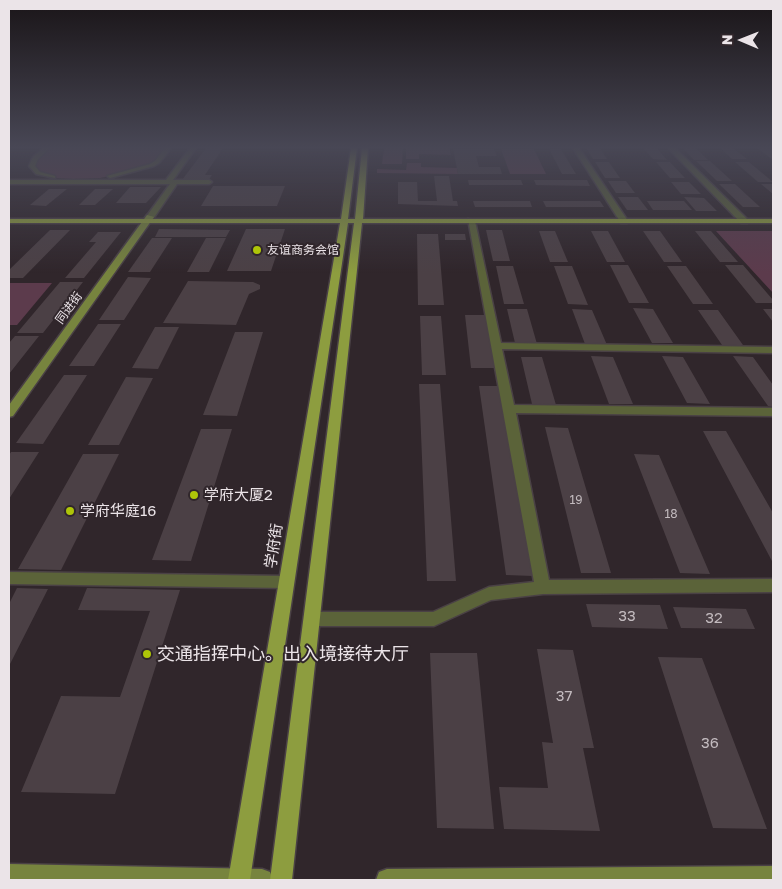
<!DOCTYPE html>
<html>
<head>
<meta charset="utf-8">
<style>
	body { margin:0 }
	#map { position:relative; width:782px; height:889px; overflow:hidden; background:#30262b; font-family:"Golos Text",sans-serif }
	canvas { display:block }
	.frame { position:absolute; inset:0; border:10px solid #ebe4e8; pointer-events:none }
	.north { position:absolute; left:717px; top:15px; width:50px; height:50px; -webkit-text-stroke:4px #30262b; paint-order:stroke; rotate:271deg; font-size:14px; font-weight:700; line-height:20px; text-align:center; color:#ebe4e8 }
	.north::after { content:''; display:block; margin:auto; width:18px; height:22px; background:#ebe4e8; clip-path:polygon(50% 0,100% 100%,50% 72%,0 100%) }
</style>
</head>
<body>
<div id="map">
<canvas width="782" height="889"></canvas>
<div class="frame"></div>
<div class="north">N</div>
</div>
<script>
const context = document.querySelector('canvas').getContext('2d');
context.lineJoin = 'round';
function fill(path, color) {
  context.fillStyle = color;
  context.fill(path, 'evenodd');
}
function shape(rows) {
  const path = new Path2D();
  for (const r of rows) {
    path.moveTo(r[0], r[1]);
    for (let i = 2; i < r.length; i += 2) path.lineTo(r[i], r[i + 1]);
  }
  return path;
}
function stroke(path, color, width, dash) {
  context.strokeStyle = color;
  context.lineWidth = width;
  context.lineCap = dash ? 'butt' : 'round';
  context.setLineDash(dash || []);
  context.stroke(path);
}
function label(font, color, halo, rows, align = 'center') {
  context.font = font + ' "Golos Text","Noto Sans SC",sans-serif';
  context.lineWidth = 4;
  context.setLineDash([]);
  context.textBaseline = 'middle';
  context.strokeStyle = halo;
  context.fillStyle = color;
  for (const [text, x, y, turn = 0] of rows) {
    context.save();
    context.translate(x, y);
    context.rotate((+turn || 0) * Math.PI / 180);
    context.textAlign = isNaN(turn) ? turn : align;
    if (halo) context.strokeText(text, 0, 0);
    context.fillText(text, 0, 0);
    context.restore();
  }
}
fill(shape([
	[47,148,168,148,157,162,126,173,100,178,73,179,57,178,38,173,32,161],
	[384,148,403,148,402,164,382,164],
	[406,148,450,148,451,155,419,154,419,159,406,159],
	[501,149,534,149,546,174,510,174],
	[407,163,421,163,421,167,457,168,458,174,377,173,377,169,406,170],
	[716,231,773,231,773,293],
	[9,283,52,283,17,325,9,325]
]), '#5c3b4c');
fill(shape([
	[206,148,223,148,205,175,212,175,208,181,182,180],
	[586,148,600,148,607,159,593,159],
	[643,148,657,148,667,160,653,159],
	[683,148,696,148,708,160,694,160],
	[720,148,733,148,747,159,732,159],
	[757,148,771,148,773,150,773,160],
	[453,149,494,149,497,156,476,156,479,167,500,167,502,174,458,174],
	[549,149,561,149,576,174,562,174],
	[696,161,710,161,732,181,717,181],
	[595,162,609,162,620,178,605,178],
	[656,162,670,162,685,178,670,178],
	[735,162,749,162,773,182,758,182],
	[434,176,449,176,453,201,457,201,458,206,398,204,398,182,417,182,418,201,437,201],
	[468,180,521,180,523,185,469,185],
	[534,180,587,180,590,186,536,185],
	[608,181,626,181,635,193,616,193],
	[671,182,689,182,701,194,681,194],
	[719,184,735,184,760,207,743,207],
	[761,184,773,184,773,194],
	[213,186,285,186,277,206,201,206],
	[130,187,161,187,146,203,116,203],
	[49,189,67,189,46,206,30,205],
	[95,189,113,189,95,205,79,205],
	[618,197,638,197,648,210,627,210],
	[684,197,704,198,717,211,696,211],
	[473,201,530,201,532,207,475,207],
	[543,201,600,201,604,207,546,207],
	[647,201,684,201,692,210,653,210],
	[159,229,230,230,226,237,155,237],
	[246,229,285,229,271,271,227,271],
	[50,230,70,230,23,278,9,278,9,270],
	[486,230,502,230,510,261,493,261],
	[539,231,555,231,568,262,550,262],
	[591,231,608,231,625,262,607,262],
	[643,231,660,231,682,262,664,262],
	[695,231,711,231,738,262,720,262],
	[98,232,121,232,84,278,65,278,96,242,89,242],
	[417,234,438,234,444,305,418,305],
	[445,234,465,234,466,240,445,240],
	[152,238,172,238,150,272,128,272],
	[206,238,226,238,209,272,187,272],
	[610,265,628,265,649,303,629,303],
	[725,265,743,265,773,300,773,303,756,303],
	[496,266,513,266,524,304,504,304],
	[554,266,572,266,588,305,568,304],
	[667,266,686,266,713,304,693,304],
	[128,277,151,278,124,320,99,320],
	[188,281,253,282,260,285,260,289,249,294,236,325,163,323],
	[60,282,83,282,43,333,17,333],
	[633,308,653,309,673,343,652,343],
	[507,309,527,309,537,344,515,343],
	[572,309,592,310,607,345,585,344],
	[763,309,773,309,773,322],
	[698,310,718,310,743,345,722,345],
	[465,315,486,315,496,368,471,368],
	[420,316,441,316,446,375,422,375],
	[98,324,121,324,94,366,69,366],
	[155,327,179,327,158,369,132,368],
	[235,332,263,332,237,416,203,415],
	[15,336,39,336,9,374,9,343],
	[591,356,613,357,633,404,609,404],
	[662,356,683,357,710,404,687,403],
	[733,356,753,357,773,385,773,407,768,406],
	[521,357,542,357,556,405,532,404],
	[64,375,87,375,43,444,16,443],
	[126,377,153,378,119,445,88,445],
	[419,384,440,384,456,581,427,581],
	[479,386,499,386,533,576,506,575],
	[545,427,568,428,611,573,581,573],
	[201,429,232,429,191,561,152,560],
	[703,431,726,431,773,513,773,563],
	[11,452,39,452,9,499,9,455],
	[83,454,119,454,61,570,18,569],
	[634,454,659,455,710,574,680,573],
	[17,588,48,589,9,666,9,604],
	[87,588,180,590,115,794,21,792,61,696,120,697,150,611,78,610],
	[586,604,660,605,668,629,592,627],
	[673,607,746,609,755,629,681,628],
	[537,649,573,650,594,748,583,748,600,831,504,829,499,787,548,788,542,742,553,743],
	[430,653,477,653,494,829,437,828],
	[658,657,702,658,767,829,713,828]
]), '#4b4045');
const street = shape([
	[43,148,50,148,38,159,35,166,40,172,55,176,55,178,36,174,29,166,33,157,43,148],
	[165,148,171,148,159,163,154,166,110,178,107,176,150,164,155,161,165,148],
	[190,148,196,148,173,180,209,180,212,182,209,184,177,184,153,219,150,219,146,217,170,184,9,184,9,180,166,180,190,148],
	[573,148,579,148,628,221,627,223,621,223,573,148],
	[668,148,675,148,747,219,747,223,741,223,668,148],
	[468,219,475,221,501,343,773,347,773,353,502,349,514,405,773,408,773,416,516,413,549,580,773,579,773,592,543,594,491,600,434,626,313,626,307,624,305,619,307,614,313,612,433,612,489,587,534,582,468,219],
	[9,572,286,576,291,577,294,582,291,587,286,588,9,584,9,572]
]);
const secondary = shape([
	[147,215,154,217,13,416,9,417,9,405,147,215],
	[9,864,262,869,270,872,273,880,9,880,9,864],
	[773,866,773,880,376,880,379,872,387,869,773,866]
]);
const primary = shape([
	[351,148,357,148,348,219,355,219,362,148,368,148,363,219,773,219,773,223,362,223,292,880,270,880,354,223,348,223,250,880,228,880,340,223,9,223,9,219,341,219,351,148]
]);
stroke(street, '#4a4145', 3);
stroke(secondary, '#4a4145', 3);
stroke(primary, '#4a4145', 3);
fill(street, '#5b6339');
fill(secondary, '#77843e');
fill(primary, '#8d9d3f');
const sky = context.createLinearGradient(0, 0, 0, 273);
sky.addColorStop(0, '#1a1518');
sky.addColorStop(0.54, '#484755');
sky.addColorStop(1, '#48475500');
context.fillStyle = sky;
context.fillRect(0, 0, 782, 273);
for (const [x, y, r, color] of [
	[257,250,5,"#aec508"],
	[194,495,5,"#aec508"],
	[70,511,5,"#aec508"],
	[147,654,5,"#aec508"]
]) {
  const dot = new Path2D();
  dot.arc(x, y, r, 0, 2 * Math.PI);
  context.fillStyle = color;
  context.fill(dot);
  stroke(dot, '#30262b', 2);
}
label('12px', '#ebe4e8', '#30262b', [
	["友谊商务会馆",267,250]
], 'left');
label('12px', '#ebe4e8', '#30262b', [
	["同进街",69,308,-54]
]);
label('12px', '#c3bbbf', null, [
	["19",576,500],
	["18",671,514]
]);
label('15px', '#ebe4e8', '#30262b', [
	["学府大厦2",204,495],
	["学府华庭16",80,511]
], 'left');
label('15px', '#ebe4e8', '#30262b', [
	["学府街",274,546,-81]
]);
label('15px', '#c3bbbf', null, [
	["33",627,616],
	["32",714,618],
	["37",564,696],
	["36",710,743]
]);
label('18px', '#ebe4e8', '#30262b', [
	["交通指挥中心。出入境接待大厅",157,654]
], 'left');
</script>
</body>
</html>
